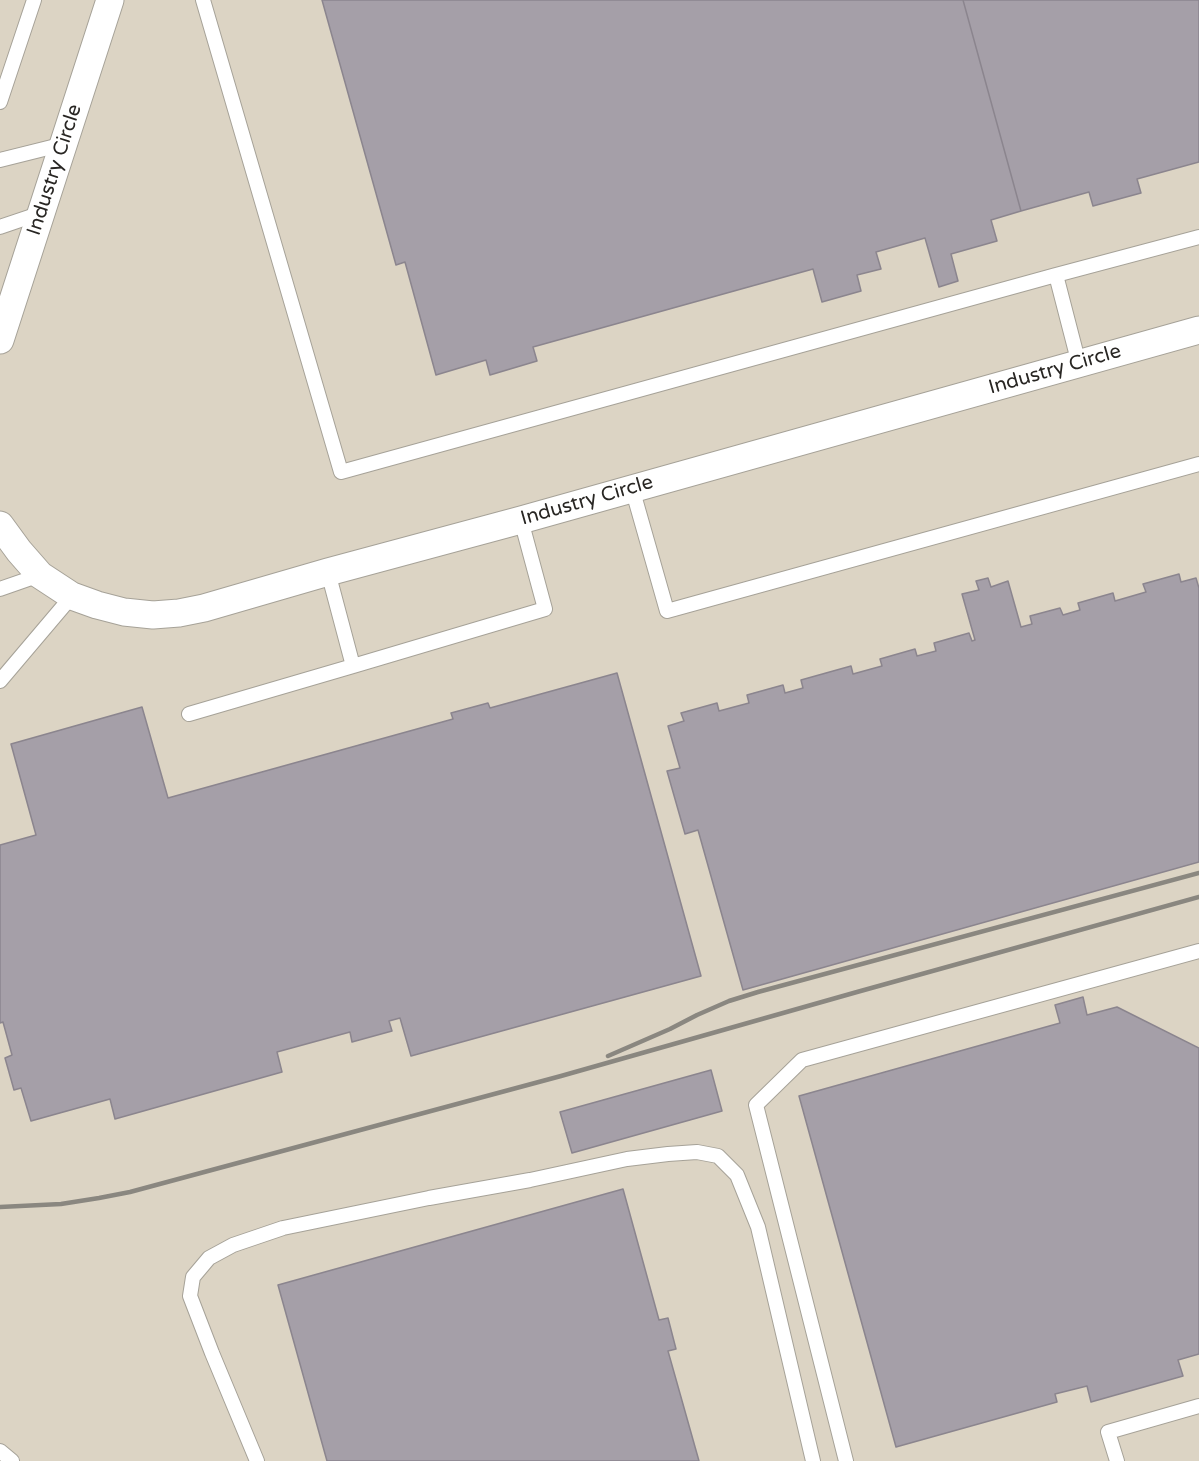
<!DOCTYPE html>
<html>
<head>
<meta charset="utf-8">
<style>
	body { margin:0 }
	canvas { display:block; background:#e4dfd5 }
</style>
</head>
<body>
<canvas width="1199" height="1461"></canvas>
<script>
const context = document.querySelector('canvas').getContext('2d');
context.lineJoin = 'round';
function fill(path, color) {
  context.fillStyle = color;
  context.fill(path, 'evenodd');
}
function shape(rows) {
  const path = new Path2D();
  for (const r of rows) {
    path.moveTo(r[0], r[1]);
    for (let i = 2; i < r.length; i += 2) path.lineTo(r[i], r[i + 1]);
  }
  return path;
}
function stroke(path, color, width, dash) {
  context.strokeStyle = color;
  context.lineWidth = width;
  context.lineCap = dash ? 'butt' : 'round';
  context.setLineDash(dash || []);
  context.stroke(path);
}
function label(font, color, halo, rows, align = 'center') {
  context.font = font + ' "Varela Round",sans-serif';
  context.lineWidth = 4.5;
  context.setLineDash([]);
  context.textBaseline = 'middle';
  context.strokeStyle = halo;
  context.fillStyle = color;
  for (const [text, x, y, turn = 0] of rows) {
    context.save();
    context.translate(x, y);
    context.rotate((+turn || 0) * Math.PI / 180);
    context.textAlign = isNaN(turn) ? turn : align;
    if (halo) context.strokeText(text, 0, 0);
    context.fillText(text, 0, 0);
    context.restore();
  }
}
fill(shape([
	[0,0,1199,0,1199,1461,0,1461]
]), '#dcd4c4');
const building = shape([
	[322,0,963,0,1021,211,991,220,997,241,951,254,958,281,939,287,925,238,876,252,881,269,857,275,861,291,822,302,813,269,533,347,537,361,490,375,486,360,436,375,405,262,396,265,322,0],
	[963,0,1199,0,1199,162,1137,179,1141,193,1093,206,1089,192,1021,211,963,0],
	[1179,574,1181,582,1196,578,1199,588,1199,862,743,990,698,830,685,834,667,771,680,768,668,726,684,721,681,713,717,703,719,711,749,703,747,695,783,685,785,693,803,688,801,680,851,666,853,674,882,666,880,659,915,649,917,656,936,651,934,643,969,633,972,641,975,640,962,594,979,590,976,581,988,578,991,587,1008,581,1021,627,1032,624,1030,616,1060,608,1063,615,1080,610,1078,603,1113,593,1115,601,1146,592,1143,584,1179,574],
	[617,673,701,976,411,1056,400,1018,389,1021,392,1031,352,1042,350,1032,277,1052,282,1072,115,1119,110,1099,31,1121,21,1088,14,1090,5,1058,12,1055,3,1022,0,1023,0,845,36,835,11,744,142,707,168,798,453,719,451,713,488,703,490,708,617,673],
	[1083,997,1087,1015,1117,1007,1199,1048,1199,1354,1178,1360,1183,1376,1091,1402,1087,1386,1055,1394,1057,1402,896,1447,799,1096,1060,1023,1055,1005,1083,997],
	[711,1070,722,1111,572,1153,560,1112,711,1070],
	[623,1189,659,1320,668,1318,676,1349,668,1351,699,1461,327,1461,278,1285,623,1189]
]);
fill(building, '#a59fa8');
stroke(building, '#8b858e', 1.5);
const service = shape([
	[203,0,341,472,1056,275],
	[0,102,34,0],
	[0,160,64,144],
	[0,227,41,213],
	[1079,364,1056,275,1199,237],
	[632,488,667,611,1199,464],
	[0,589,40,575],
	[353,666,545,609,521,520],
	[0,681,72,596],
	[189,714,353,666,328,572],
	[0,1451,12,1461],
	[257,1461,212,1353,190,1296,193,1277,209,1258,233,1245,283,1228,429,1198,530,1180,627,1159,668,1154,697,1152,718,1156,737,1175,758,1227,813,1461],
	[846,1461,756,1105,802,1060,1199,951],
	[1117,1461,1108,1432,1199,1406]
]);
const minor = shape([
	[0,340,110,0],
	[0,525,19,551,40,575,72,596,97,605,124,612,153,615,179,613,204,608,328,572,521,520,1199,330]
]);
stroke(service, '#a6a298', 16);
stroke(minor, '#a6a298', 29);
stroke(service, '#fff', 14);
stroke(minor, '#fff', 27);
stroke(shape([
	[608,1056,670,1029,697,1015,729,1001,758,992,1199,873],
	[0,1207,61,1204,99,1198,130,1192,561,1076,857,992,1199,897]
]), '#8a8780', 4.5);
label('20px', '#282623', '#fff', [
	["Industry Circle",55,170,-72],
	["Industry Circle",1055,370,-16],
	["Industry Circle",587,501,-16]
]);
</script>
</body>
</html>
